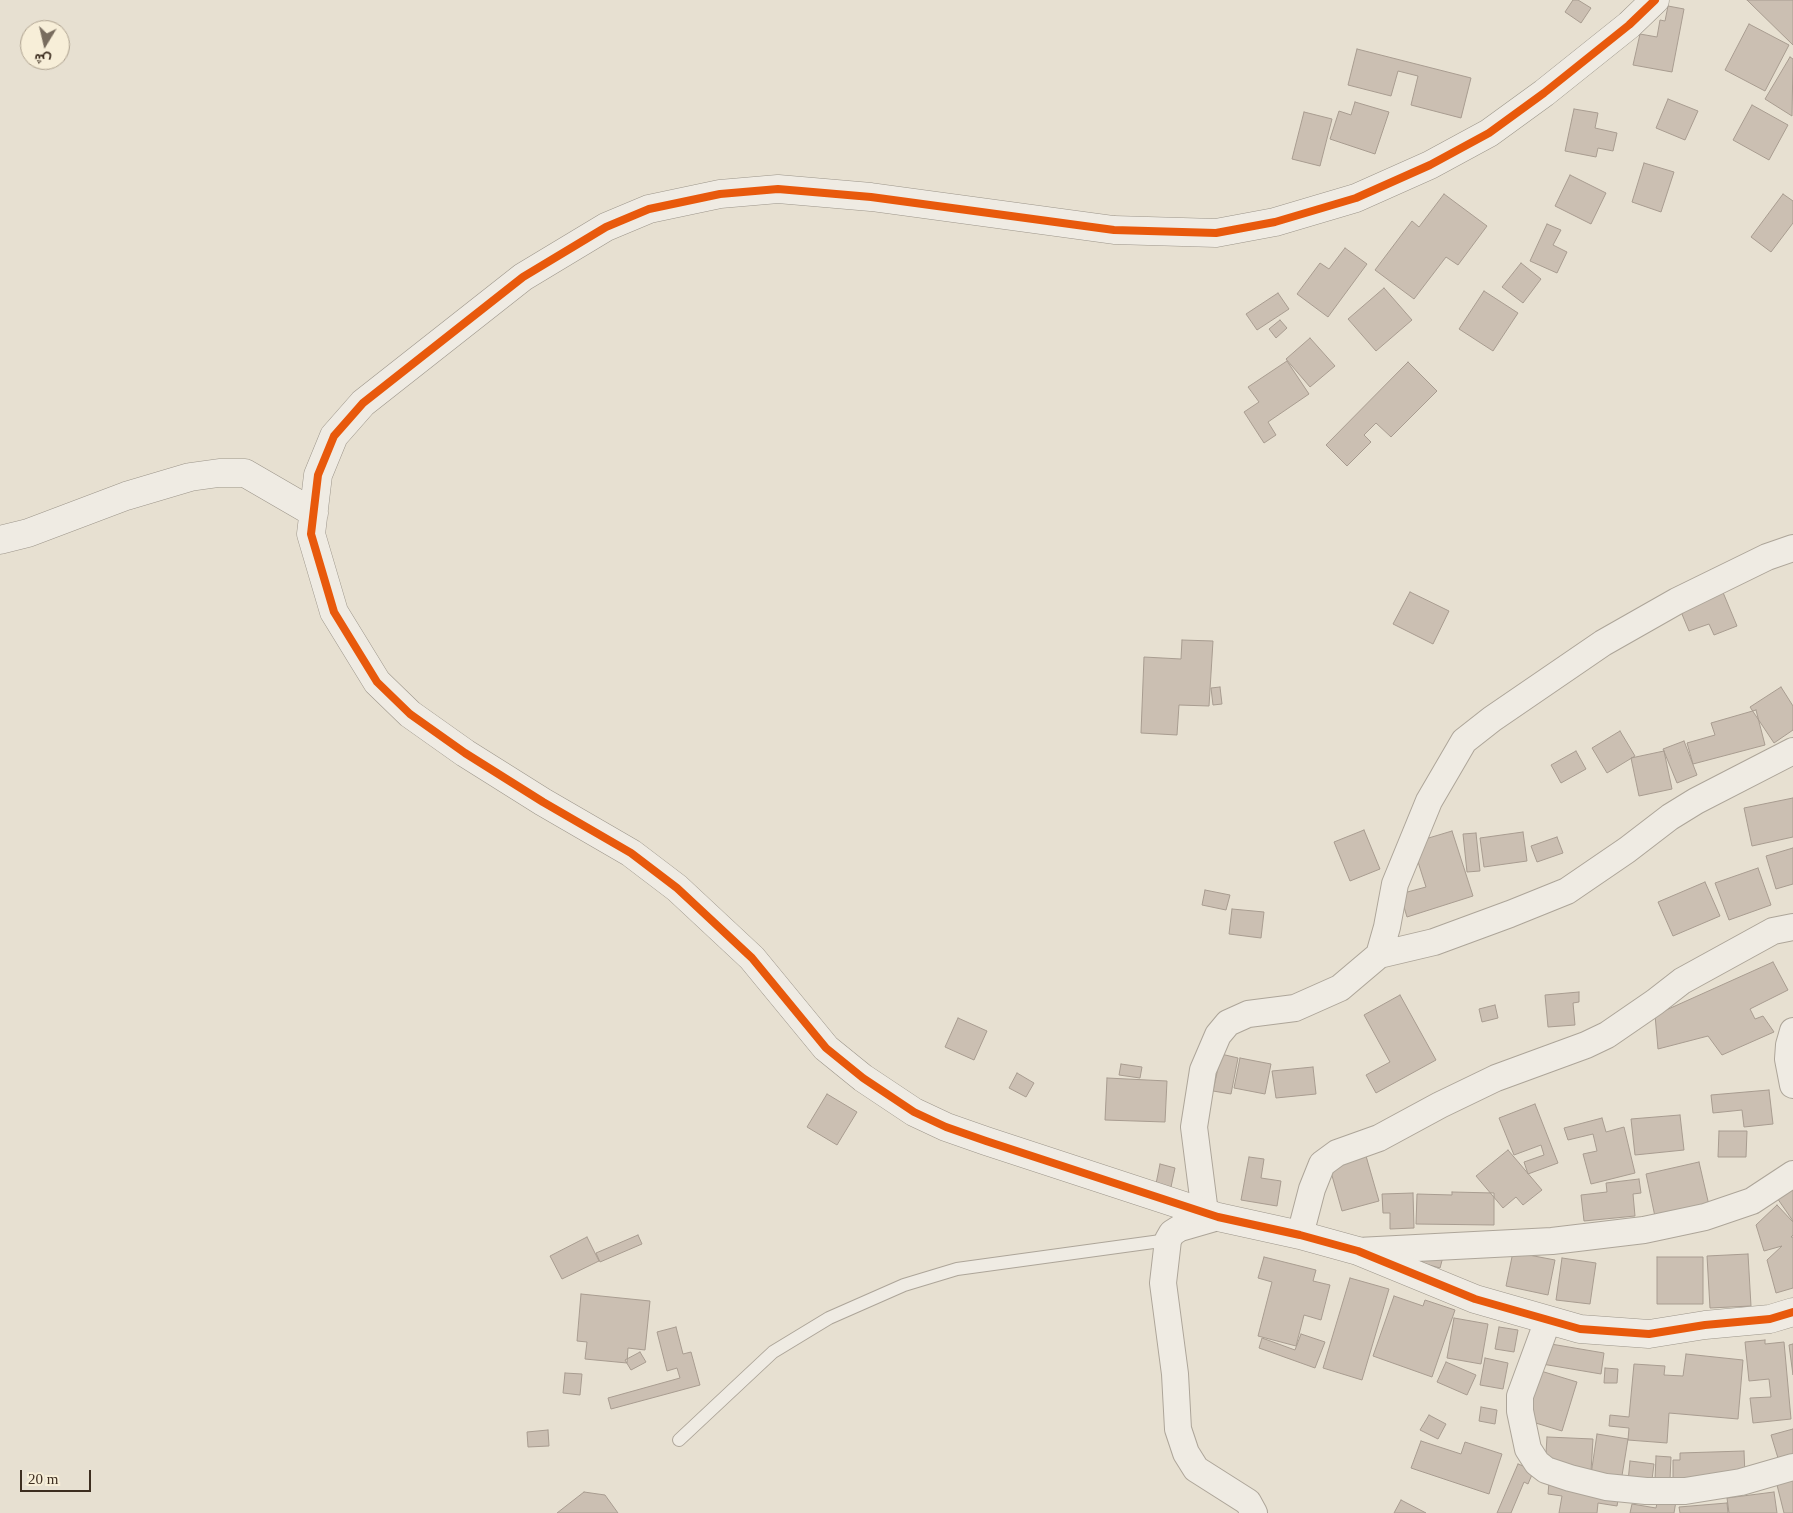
<!DOCTYPE html>
<html>
<head>
<meta charset="utf-8">
<style>
	body { margin:0 }
	#map { position:relative; width:1793px; height:1513px; overflow:hidden; background:#e7e0d1; font-family:"Times New Roman",Vazirmatn,serif }
	canvas { display:block }
	.north { position:absolute; left:20px; top:20px; width:50px; height:50px; box-sizing:border-box; background:#f7eed8; border:1px solid #ada18e; border-radius:50%; rotate:189deg; font-size:14px; font-weight:700; line-height:20px; text-align:center; color:#3d2e20 }
	.north::after { content:''; display:block; margin:auto; width:18px; height:22px; background:#786c5e; clip-path:polygon(50% 0,100% 100%,50% 72%,0 100%) }
	.scale { position:absolute; left:20px; top:1470px; width:71px; height:22px; box-sizing:border-box; border:2px solid #3d2e20; border-top:0; padding-left:6px; font-size:15px; line-height:18px; white-space:nowrap; color:#3d2e20; -webkit-text-stroke:4px #f7eed8; paint-order:stroke }
</style>
</head>
<body>
<div id="map">
<canvas width="1793" height="1513"></canvas>
<div class="north">ش</div>
<div class="scale">20 m</div>
</div>
<script>
const context = document.querySelector('canvas').getContext('2d');
context.lineJoin = 'round';
function fill(path, color) {
  context.fillStyle = color;
  context.fill(path, 'evenodd');
}
function shape(rows) {
  const path = new Path2D();
  for (const r of rows) {
    path.moveTo(r[0], r[1]);
    for (let i = 2; i < r.length; i += 2) path.lineTo(r[i], r[i + 1]);
  }
  return path;
}
function stroke(path, color, width, dash) {
  context.strokeStyle = color;
  context.lineWidth = width;
  context.lineCap = dash ? 'butt' : 'round';
  context.setLineDash(dash || []);
  context.stroke(path);
}
const building = shape([
	[1573,0,1578,0,1591,8,1581,23,1565,12,1573,0],
	[1747,0,1793,0,1793,45,1747,0],
	[1668,6,1684,9,1672,72,1633,65,1640,34,1657,37,1660,20,1665,21,1668,6],
	[1749,24,1789,45,1765,91,1725,70,1749,24],
	[1357,49,1471,78,1461,118,1411,105,1418,76,1398,71,1391,96,1348,85,1357,49],
	[1790,57,1793,59,1792,116,1765,99,1790,57],
	[1668,99,1698,111,1685,140,1656,128,1668,99],
	[1355,102,1389,112,1375,154,1330,139,1339,111,1351,115,1355,102],
	[1752,105,1788,125,1769,160,1733,140,1752,105],
	[1574,109,1598,113,1595,128,1617,133,1613,151,1598,148,1596,157,1565,151,1574,109],
	[1304,112,1332,119,1320,166,1292,159,1304,112],
	[1644,163,1674,172,1661,212,1632,202,1644,163],
	[1570,175,1606,193,1591,224,1555,206,1570,175],
	[1444,194,1487,226,1458,265,1446,257,1414,299,1375,270,1412,221,1419,227,1444,194],
	[1783,194,1793,201,1793,223,1771,252,1751,237,1783,194],
	[1547,224,1561,230,1553,245,1567,252,1557,273,1530,261,1547,224],
	[1345,248,1367,264,1328,317,1297,294,1320,263,1329,269,1345,248],
	[1521,263,1541,279,1523,303,1502,287,1521,263],
	[1384,288,1412,320,1376,351,1348,319,1384,288],
	[1484,291,1518,313,1493,351,1459,329,1484,291],
	[1278,293,1289,309,1257,330,1246,314,1278,293],
	[1280,320,1287,328,1276,338,1269,329,1280,320],
	[1310,338,1335,366,1310,387,1286,359,1310,338],
	[1287,361,1309,394,1268,422,1276,435,1264,443,1244,412,1259,402,1248,387,1287,361],
	[1408,362,1437,391,1391,437,1376,423,1364,435,1371,442,1347,466,1326,445,1408,362],
	[1722,590,1737,626,1714,635,1709,624,1689,631,1679,607,1722,590],
	[1410,592,1449,611,1433,644,1393,624,1410,592],
	[1182,640,1213,641,1209,706,1179,705,1177,735,1141,733,1144,657,1181,659,1182,640],
	[1220,687,1222,704,1213,705,1211,688,1220,687],
	[1781,687,1793,706,1793,730,1774,743,1750,707,1781,687],
	[1756,710,1765,745,1693,764,1687,743,1715,735,1711,723,1756,710],
	[1620,731,1635,756,1607,773,1592,748,1620,731],
	[1684,741,1697,775,1677,783,1663,749,1684,741],
	[1576,751,1586,769,1561,783,1551,765,1576,751],
	[1664,751,1672,789,1639,796,1631,758,1664,751],
	[1793,798,1793,837,1752,846,1744,808,1793,798],
	[1364,830,1380,869,1350,881,1334,842,1364,830],
	[1452,831,1473,896,1407,917,1400,894,1426,887,1412,843,1452,831],
	[1523,832,1527,861,1484,867,1480,838,1523,832],
	[1476,833,1480,871,1467,872,1463,834,1476,833],
	[1557,837,1563,853,1537,862,1531,846,1557,837],
	[1793,848,1793,884,1776,889,1766,856,1793,848],
	[1758,868,1771,905,1729,920,1715,883,1758,868],
	[1705,882,1720,916,1673,936,1658,902,1705,882],
	[1205,890,1230,895,1226,910,1202,905,1205,890],
	[1232,909,1264,912,1261,938,1229,934,1232,909],
	[1773,962,1788,990,1750,1009,1755,1019,1763,1016,1774,1032,1722,1055,1708,1036,1658,1049,1655,1015,1773,962],
	[1579,992,1579,1002,1573,1003,1575,1025,1548,1027,1545,995,1579,992],
	[1400,995,1436,1060,1376,1093,1366,1075,1390,1062,1364,1015,1400,995],
	[1495,1005,1498,1018,1482,1022,1479,1009,1495,1005],
	[958,1018,987,1031,974,1060,945,1047,958,1018],
	[1221,1054,1238,1058,1231,1094,1213,1091,1221,1054],
	[1240,1058,1271,1064,1265,1094,1234,1088,1240,1058],
	[1121,1064,1142,1067,1140,1078,1119,1075,1121,1064],
	[1313,1067,1316,1094,1276,1098,1272,1071,1313,1067],
	[1017,1073,1034,1083,1026,1097,1009,1088,1017,1073],
	[1107,1078,1167,1081,1165,1122,1105,1120,1107,1078],
	[1769,1090,1773,1124,1744,1127,1742,1110,1713,1113,1711,1095,1769,1090],
	[827,1094,857,1112,837,1145,807,1127,827,1094],
	[1535,1104,1558,1163,1528,1174,1524,1162,1544,1155,1541,1145,1514,1155,1499,1118,1535,1104],
	[1680,1115,1684,1150,1635,1155,1631,1119,1680,1115],
	[1602,1118,1606,1132,1624,1127,1635,1173,1591,1184,1583,1154,1597,1151,1593,1134,1568,1140,1564,1128,1602,1118],
	[1719,1131,1747,1131,1746,1157,1718,1157,1719,1131],
	[1508,1150,1542,1190,1523,1205,1516,1197,1503,1208,1476,1176,1508,1150],
	[1366,1156,1379,1201,1342,1211,1329,1165,1366,1156],
	[1249,1157,1264,1159,1261,1178,1281,1181,1277,1206,1241,1200,1249,1157],
	[1699,1162,1711,1214,1657,1226,1646,1174,1699,1162],
	[1160,1164,1175,1168,1171,1187,1156,1184,1160,1164],
	[1639,1179,1641,1193,1633,1194,1635,1216,1584,1221,1581,1195,1607,1192,1606,1183,1639,1179],
	[1793,1182,1793,1221,1775,1195,1793,1182],
	[1452,1192,1494,1193,1494,1225,1416,1224,1417,1194,1452,1195,1452,1192],
	[1413,1193,1414,1228,1390,1229,1390,1213,1383,1213,1382,1194,1413,1193],
	[1777,1205,1793,1222,1793,1235,1791,1237,1793,1237,1793,1288,1776,1293,1767,1260,1782,1246,1764,1251,1756,1225,1777,1205],
	[638,1235,642,1244,600,1262,596,1253,638,1235],
	[587,1237,599,1261,562,1279,550,1256,587,1237],
	[1428,1238,1447,1242,1440,1268,1422,1263,1428,1238],
	[1513,1252,1555,1260,1548,1295,1506,1286,1513,1252],
	[1748,1254,1751,1306,1710,1308,1707,1256,1748,1254],
	[1264,1257,1316,1270,1313,1281,1330,1285,1321,1320,1304,1315,1296,1346,1258,1336,1272,1282,1258,1278,1264,1257],
	[1657,1257,1703,1257,1703,1304,1657,1304,1657,1257],
	[1562,1258,1596,1263,1590,1304,1556,1300,1562,1258],
	[1350,1278,1389,1289,1362,1380,1323,1368,1350,1278],
	[581,1294,650,1301,645,1350,628,1348,627,1363,585,1359,587,1342,577,1341,581,1294],
	[1394,1296,1423,1306,1425,1300,1455,1310,1432,1377,1373,1356,1394,1296],
	[1454,1318,1488,1324,1481,1364,1447,1358,1454,1318],
	[676,1327,683,1354,691,1352,700,1385,611,1409,608,1398,680,1378,677,1368,667,1371,657,1332,676,1327],
	[1499,1327,1518,1330,1514,1352,1495,1349,1499,1327],
	[1301,1334,1325,1342,1315,1368,1259,1348,1262,1338,1295,1350,1301,1334],
	[1765,1340,1765,1344,1784,1342,1791,1419,1753,1423,1750,1398,1771,1397,1769,1379,1749,1381,1745,1342,1765,1340],
	[1545,1343,1604,1353,1601,1374,1542,1364,1545,1343],
	[1793,1344,1793,1375,1789,1345,1793,1344],
	[640,1352,646,1362,631,1370,625,1360,640,1352],
	[1686,1354,1743,1360,1738,1419,1669,1413,1667,1443,1628,1440,1629,1428,1609,1426,1610,1415,1629,1417,1634,1364,1665,1366,1664,1375,1683,1376,1686,1354],
	[1485,1358,1508,1363,1503,1389,1480,1385,1485,1358],
	[1446,1362,1476,1375,1467,1395,1437,1382,1446,1362],
	[1531,1368,1577,1382,1562,1431,1516,1417,1531,1368],
	[1605,1368,1618,1369,1617,1383,1604,1383,1605,1368],
	[565,1373,582,1374,580,1395,563,1393,565,1373],
	[1481,1407,1497,1410,1495,1424,1479,1421,1481,1407],
	[1429,1415,1446,1424,1438,1439,1420,1430,1429,1415],
	[1793,1429,1793,1464,1781,1468,1771,1435,1793,1429],
	[548,1430,549,1446,528,1447,527,1432,548,1430],
	[1597,1434,1628,1439,1617,1506,1598,1503,1597,1513,1559,1513,1562,1496,1548,1494,1549,1482,1589,1488,1597,1434],
	[1547,1437,1593,1439,1591,1471,1545,1469,1547,1437],
	[1421,1441,1461,1454,1465,1442,1502,1454,1489,1494,1411,1468,1421,1441],
	[1744,1451,1745,1475,1673,1479,1673,1460,1680,1460,1680,1453,1744,1451],
	[1656,1456,1671,1457,1670,1480,1655,1480,1656,1456],
	[1630,1461,1654,1464,1650,1495,1627,1492,1630,1461],
	[1518,1464,1534,1470,1528,1484,1524,1482,1511,1513,1497,1513,1518,1464],
	[1793,1477,1793,1513,1784,1513,1776,1481,1793,1477],
	[584,1492,605,1495,618,1513,557,1513,584,1492],
	[1774,1492,1777,1513,1729,1513,1727,1498,1774,1492],
	[1659,1493,1677,1495,1674,1513,1630,1513,1632,1504,1656,1508,1659,1493],
	[1401,1500,1426,1513,1394,1513,1401,1500],
	[1727,1503,1728,1513,1680,1513,1679,1507,1727,1503]
]);
fill(building, '#cbbfb2');
stroke(building, '#a89c90', 1);
const lane = shape([
	[679,1440,773,1352,829,1318,904,1285,957,1269,1168,1240]
]);
const street = shape([
	[1379,955,1434,942,1510,914,1567,891,1627,850,1670,817,1696,801,1793,751],
	[1793,1031,1789,1045,1788,1059,1793,1085],
	[1205,1213,1194,1127,1203,1070,1218,1035,1228,1023,1248,1014,1295,1008,1340,988,1379,955,1387,927,1395,884,1429,801,1464,741,1492,719,1603,643,1677,601,1767,557,1793,548],
	[1218,1217,1180,1228,1172,1233,1168,1240,1163,1283,1175,1374,1178,1429,1186,1453,1196,1469,1248,1502,1254,1513],
	[1300,1235,1312,1189,1322,1164,1337,1153,1379,1138,1440,1105,1496,1078,1586,1045,1607,1035,1655,1002,1682,981,1773,931,1793,927],
	[1358,1251,1552,1241,1644,1230,1705,1217,1752,1201,1793,1174],
	[1548,1320,1520,1396,1520,1411,1528,1449,1537,1463,1546,1470,1570,1478,1606,1487,1646,1491,1685,1491,1741,1482,1793,1467]
]);
const secondary = shape([
	[1655,0,1629,25,1544,93,1489,133,1430,165,1356,198,1275,222,1216,233,1114,230,871,197,778,189,720,194,649,209,606,227,523,277,363,403,334,436,318,475,311,534,334,612,377,682,410,714,465,753,543,802,631,853,677,888,752,958,826,1048,863,1078,914,1112,946,1127,986,1141,1218,1217,1300,1235,1358,1251,1475,1299,1580,1329,1649,1334,1705,1325,1770,1319,1793,1312],
	[0,540,28,533,126,496,190,477,219,473,245,473,314,513]
]);
stroke(lane, '#ada599', 14);
stroke(street, '#ada599', 28);
stroke(secondary, '#9c958a', 29);
stroke(lane, '#efebe3', 12);
stroke(street, '#efebe3', 26);
stroke(secondary, '#efebe3', 28);
stroke(shape([
	[1655,0,1629,25,1544,93,1489,133,1430,165,1356,198,1275,222,1216,233,1114,230,871,197,778,189,720,194,649,209,606,227,523,277,363,403,334,436,318,475,311,534,334,612,377,682,410,714,465,753,543,802,631,853,677,888,752,958,826,1048,863,1078,914,1112,946,1127,986,1141,1218,1217,1300,1235,1358,1251,1475,1299,1580,1329,1649,1334,1705,1325,1770,1319,1793,1312]
]), '#e8590c', 8);
</script>
</body>
</html>
